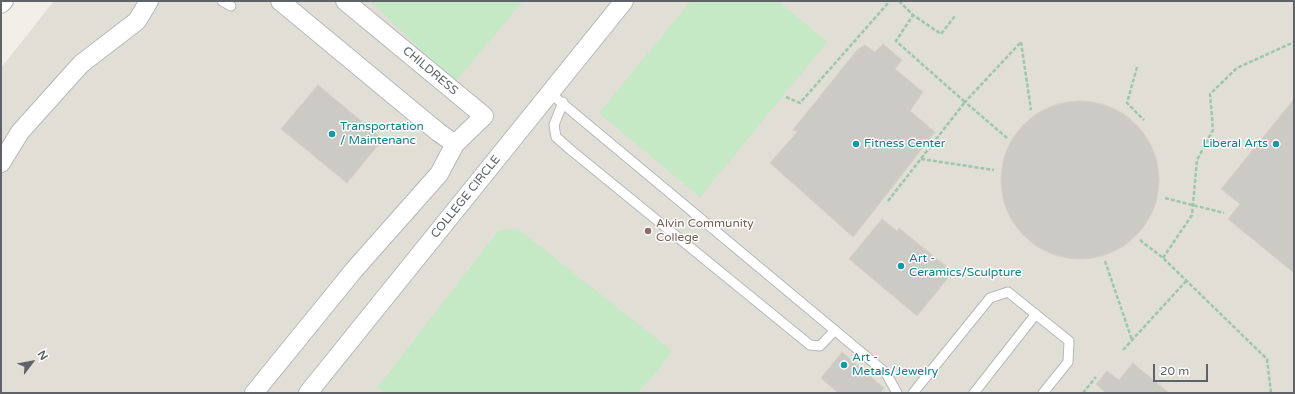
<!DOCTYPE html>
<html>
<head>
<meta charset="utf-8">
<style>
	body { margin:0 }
	#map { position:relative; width:1295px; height:394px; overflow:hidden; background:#f1efe8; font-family:"Varela Round",sans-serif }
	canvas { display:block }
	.frame { position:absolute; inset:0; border:2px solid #5f6368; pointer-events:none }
	.north { position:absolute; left:12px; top:342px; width:40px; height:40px; -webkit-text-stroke:3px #fff; paint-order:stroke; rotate:58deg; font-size:11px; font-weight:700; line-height:16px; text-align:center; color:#5f6368 }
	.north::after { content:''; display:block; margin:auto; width:14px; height:18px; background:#5f6368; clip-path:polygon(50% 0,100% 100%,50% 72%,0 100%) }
	.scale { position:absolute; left:1153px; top:364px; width:55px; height:18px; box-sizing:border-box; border:2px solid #5f6368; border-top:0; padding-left:5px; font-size:12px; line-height:14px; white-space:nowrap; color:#5f6368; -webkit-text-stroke:3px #fff; paint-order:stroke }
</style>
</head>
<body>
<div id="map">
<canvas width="1295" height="394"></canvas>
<div class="frame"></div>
<div class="north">N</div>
<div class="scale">20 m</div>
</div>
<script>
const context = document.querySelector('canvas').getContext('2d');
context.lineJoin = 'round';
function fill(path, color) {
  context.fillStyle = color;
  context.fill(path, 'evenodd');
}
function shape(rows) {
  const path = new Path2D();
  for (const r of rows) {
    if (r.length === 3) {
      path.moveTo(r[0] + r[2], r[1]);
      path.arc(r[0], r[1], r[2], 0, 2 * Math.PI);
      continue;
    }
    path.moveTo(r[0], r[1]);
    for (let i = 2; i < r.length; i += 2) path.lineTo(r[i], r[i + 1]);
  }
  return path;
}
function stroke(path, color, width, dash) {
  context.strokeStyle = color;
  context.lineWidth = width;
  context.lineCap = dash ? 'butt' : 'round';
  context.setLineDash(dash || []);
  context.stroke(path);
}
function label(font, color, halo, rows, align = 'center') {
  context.font = font + ' "Varela Round",sans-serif';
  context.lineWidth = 3;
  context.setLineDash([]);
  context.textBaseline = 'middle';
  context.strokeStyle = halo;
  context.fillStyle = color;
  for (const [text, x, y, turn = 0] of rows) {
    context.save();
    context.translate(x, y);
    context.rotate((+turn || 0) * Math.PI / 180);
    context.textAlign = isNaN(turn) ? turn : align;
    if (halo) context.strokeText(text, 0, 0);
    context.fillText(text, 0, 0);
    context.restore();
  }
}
fill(shape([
	[54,1,1294,1,1294,393,1,393,1,68]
]), '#e1ded6');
fill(shape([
	[370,1,523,1,455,82],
	[691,1,778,1,827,42,700,197,599,113],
	[518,229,672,351,659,369,637,393,385,393,378,387,499,230]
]), '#c5e8c5');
const building = shape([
	[883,44,902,60,895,69,923,92,910,111,935,132,880,203,853,237,770,163,798,131,792,131,857,50,865,45,875,52,883,44],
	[318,85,383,139,347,183,281,129,318,85],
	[1294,99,1294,273,1228,219,1240,204,1221,189,1294,99],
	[1080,180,79],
	[882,219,897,231,899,228,953,272,917,316,849,259,882,219],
	[842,352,884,388,880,393,838,393,821,378,842,352],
	[1133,363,1169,393,1106,393,1096,384,1107,371,1119,380,1133,363]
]);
fill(building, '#cccac5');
stroke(building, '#d6d1c6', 1);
const service = shape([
	[222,1,231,6],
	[550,93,886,373,897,393],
	[563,102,554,125,556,137,572,151,810,345,820,346,835,330],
	[913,393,990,298,1008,292,1069,341,1068,362,1043,393],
	[974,393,1036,314]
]);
const minor = shape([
	[280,1,438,132,455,144],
	[1,4,4,1],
	[1,163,20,132,81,64,137,21,149,1],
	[254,393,354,270,439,174,455,144,484,116,345,1],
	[308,393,624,1]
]);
stroke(service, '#b5b8bc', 11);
stroke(minor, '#b5b8bc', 20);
stroke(shape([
	[899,1,913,15,941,34,955,16],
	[1021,42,1031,110],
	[1137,67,1127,103,1144,120],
	[786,97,800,103,890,1],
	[1007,138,965,102,1021,42],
	[921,159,994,170],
	[1165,198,1224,213],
	[888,201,965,102,896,41,913,15],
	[1140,240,1163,258,1267,359,1271,393],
	[1163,258,1192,215,1197,160,1213,130,1210,94,1237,68,1294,42],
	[1105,261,1132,340],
	[1123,350,1187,280],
	[1083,393,1096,377]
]), '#9cc7a9', 2.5, [4, 2]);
stroke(service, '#fff', 9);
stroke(minor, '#fff', 18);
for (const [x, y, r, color] of [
	[332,134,4,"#0f9aa8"],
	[856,144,4,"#0f9aa8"],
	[1276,144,4,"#0f9aa8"],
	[648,231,4,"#8d6e63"],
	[901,266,4,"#0f9aa8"],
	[844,365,4,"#0f9aa8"]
]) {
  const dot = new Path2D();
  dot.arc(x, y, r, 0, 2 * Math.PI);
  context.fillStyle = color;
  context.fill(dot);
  stroke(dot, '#fff', 1.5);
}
label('12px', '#5f6368', '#fff', [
	["CHILDRESS",430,71,40],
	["COLLEGE CIRCLE",466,197,-51]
]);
label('12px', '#0d838f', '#fff', [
	["Transportation",340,127],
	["/ Maintenanc",340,141],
	["Fitness Center",864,144],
	["Liberal Arts",1268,144,"right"],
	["Art -",909,259],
	["Ceramics/Sculpture",909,273],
	["Art -",852,358],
	["Metals/Jewelry",852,372]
], 'left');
label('12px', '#785e54', '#fff', [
	["Alvin Community",656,224],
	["College",656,238]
], 'left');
</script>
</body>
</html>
